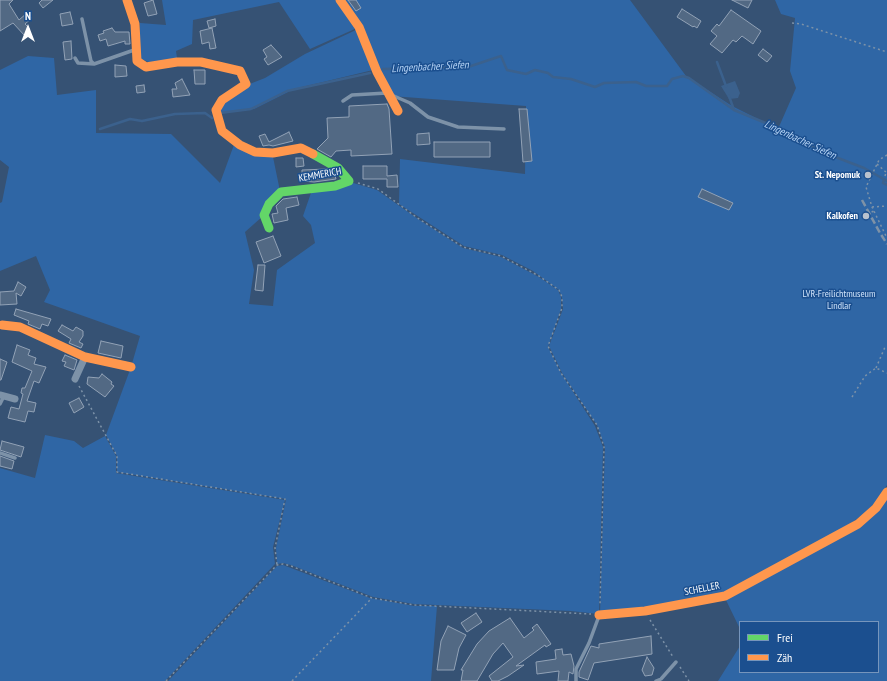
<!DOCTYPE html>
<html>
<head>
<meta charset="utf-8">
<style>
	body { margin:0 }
	#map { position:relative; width:887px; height:681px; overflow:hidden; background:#365274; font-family:"PT Sans Narrow",sans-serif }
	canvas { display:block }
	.legend { position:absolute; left:739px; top:621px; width:140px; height:52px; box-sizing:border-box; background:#1b4f8f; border:1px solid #7695bc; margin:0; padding:5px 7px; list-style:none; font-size:12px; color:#fff }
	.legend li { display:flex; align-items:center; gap:8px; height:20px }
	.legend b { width:20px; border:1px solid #7695bc }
	.north { position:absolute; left:8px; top:8px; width:40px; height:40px; -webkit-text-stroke:3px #1b4f8f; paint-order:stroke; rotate:0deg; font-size:11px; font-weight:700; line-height:16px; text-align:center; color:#fff }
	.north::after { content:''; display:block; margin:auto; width:14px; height:18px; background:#fff; clip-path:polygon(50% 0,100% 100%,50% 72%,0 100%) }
</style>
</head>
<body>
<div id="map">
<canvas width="887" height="681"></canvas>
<ul class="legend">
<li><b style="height:5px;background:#63d668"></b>Frei</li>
<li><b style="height:5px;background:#ff974d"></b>Zäh</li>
</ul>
<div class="north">N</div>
</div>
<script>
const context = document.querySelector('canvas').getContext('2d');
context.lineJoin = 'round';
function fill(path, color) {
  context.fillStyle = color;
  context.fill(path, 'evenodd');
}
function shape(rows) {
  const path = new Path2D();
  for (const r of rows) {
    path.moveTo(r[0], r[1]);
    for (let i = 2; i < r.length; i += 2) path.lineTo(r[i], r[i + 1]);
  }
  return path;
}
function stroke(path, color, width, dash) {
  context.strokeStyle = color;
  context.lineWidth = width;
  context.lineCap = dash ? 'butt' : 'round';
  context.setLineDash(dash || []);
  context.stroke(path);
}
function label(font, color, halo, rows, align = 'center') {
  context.font = font + ' "PT Sans Narrow",sans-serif';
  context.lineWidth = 3;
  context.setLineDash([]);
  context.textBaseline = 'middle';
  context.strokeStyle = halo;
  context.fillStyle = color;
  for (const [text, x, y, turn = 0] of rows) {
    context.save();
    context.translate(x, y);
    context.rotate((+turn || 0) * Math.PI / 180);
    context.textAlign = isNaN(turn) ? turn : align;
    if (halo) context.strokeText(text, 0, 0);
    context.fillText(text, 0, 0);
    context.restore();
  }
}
fill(shape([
	[162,0,339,0,357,28,310,49,279,2,193,20,192,44,176,51,177,58,151,63,139,58,140,23,166,25],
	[341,0,630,0,686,76,732,106,778,129,796,88,790,71,795,18,781,14,775,0,887,0,887,485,878,500,857,520,724,595,600,614,605,447,597,425,562,373,549,346,563,309,562,297,559,290,533,271,502,255,464,246,399,204,400,159,525,174,526,106,391,96],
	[358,29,373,70,294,89,254,109,217,113,217,110,247,85,265,78,305,54],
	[28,56,54,58,57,95,96,90,96,133,171,134,220,183,235,142,273,157,280,191,263,216,245,232,254,270,249,304,273,306,277,270,315,243,311,225,303,216,312,190,350,182,377,190,418,219,463,248,501,257,539,277,558,290,561,297,561,309,548,347,561,373,595,426,603,447,599,614,571,611,414,604,373,597,291,565,283,563,277,564,276,548,286,499,117,472,117,456,106,435,131,367,140,336,44,302,50,290,36,256,0,271,0,203,2,202,9,167,0,160,0,70],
	[45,435,74,441,83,448,105,436,116,456,116,473,285,500,273,547,275,564,165,681,0,681,0,468,35,478],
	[887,496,887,681,718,681,740,646,740,672,878,672,878,622,740,622,740,629,725,598,816,550],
	[283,565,370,598,414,606,437,606,431,681,168,681,277,566]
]), '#2f66a5');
fill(shape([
	[735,81,740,93,738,98,729,99,721,86]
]), '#3b618d');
stroke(shape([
	[717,62,726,86],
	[383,69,468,67,501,56,507,70,526,74,535,70,548,73,553,77,571,79,595,87,604,83,636,82,646,86,667,86,672,79,683,76,689,78,734,110],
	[729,96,734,110,773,126,825,153,864,168,887,181],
	[220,113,251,109,287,91,370,73],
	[100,129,130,119,142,121,175,114,205,113,212,118],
	[884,180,883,183,887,185]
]), '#3b618d', 2.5);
const building = shape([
	[0,0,13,0,9,4,19,20,27,13,32,18,25,24,30,29,25,36,13,23,0,31,0,0],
	[42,0,53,0,43,8,39,3,42,0],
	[153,0,157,14,148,16,144,3,153,0],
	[348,0,356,0,361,8,356,11,348,0],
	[732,0,752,0,748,8,732,0],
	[682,9,701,21,697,28,694,26,693,27,677,17,682,9],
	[731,10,761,31,753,44,742,36,736,42,733,40,722,53,710,44,717,36,711,31,717,24,719,26,731,10],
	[70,12,73,24,62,26,60,14,70,12],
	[215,19,216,26,209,28,207,21,215,19],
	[112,28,115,32,129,32,130,44,125,44,125,41,108,46,106,39,100,41,98,35,104,33,103,31,112,28],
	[212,28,216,48,210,49,209,42,202,44,200,31,212,28],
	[71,41,72,59,65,60,63,42,71,41],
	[271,45,282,57,268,65,264,59,267,57,263,50,271,45],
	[763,49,772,56,767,62,758,55,763,49],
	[115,65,126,66,127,76,115,77,115,65],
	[194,70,205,70,205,84,195,84,194,70],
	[182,79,190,95,173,97,172,89,177,89,175,83,182,79],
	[144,85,145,92,137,93,136,86,144,85],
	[387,104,389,109,392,154,351,156,351,150,336,151,331,157,317,149,328,138,327,118,349,117,349,106,387,104],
	[519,109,527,109,532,161,523,162,519,109],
	[289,132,293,141,273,146,269,145,263,146,259,136,265,134,269,142,289,132],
	[429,133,430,144,417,145,417,134,429,133],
	[434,142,490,142,490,157,434,157,434,142],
	[296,158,303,158,304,166,296,167,296,158],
	[363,166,387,166,387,176,397,175,398,187,387,187,387,179,363,179,363,166],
	[327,169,334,173,336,179,314,182,302,181,302,170,327,169],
	[702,189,733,203,729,210,698,197,702,189],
	[297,197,299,205,286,208,288,220,274,223,272,214,278,213,276,206,283,199,297,197],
	[273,236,281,256,264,263,256,242,273,236],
	[258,265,265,265,263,291,255,290,258,265],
	[18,282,26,287,21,296,16,293,17,304,0,305,0,292,14,291,18,282],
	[16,309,51,319,48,326,42,324,40,329,28,324,29,321,14,315,16,309],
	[62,325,73,331,76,327,83,331,83,336,79,342,83,344,81,348,69,343,71,339,58,331,62,325],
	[101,341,123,346,121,358,98,353,101,341],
	[17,345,30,350,28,355,36,358,34,364,46,367,39,383,34,381,27,401,36,403,34,412,28,411,25,422,8,418,11,407,19,409,23,394,21,393,22,388,25,388,32,371,12,362,17,345],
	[65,355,77,360,74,370,64,366,66,362,62,361,65,355],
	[0,359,7,362,1,380,0,380,0,359],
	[102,374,112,382,111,384,114,386,105,397,87,384,88,377,99,378,102,374],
	[79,398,84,407,74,413,69,403,79,398],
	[2,441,24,447,21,457,0,450,2,441],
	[0,456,14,461,12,469,0,466,0,456],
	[476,613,482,622,467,632,461,623,476,613],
	[510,618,524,638,534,630,532,628,537,624,551,644,546,647,545,645,516,666,524,665,508,676,498,681,492,681,489,676,513,657,503,643,493,654,477,681,461,681,463,670,461,670,477,644,489,631,510,618],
	[448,626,466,635,459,648,454,670,437,670,441,641,448,626],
	[651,636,652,654,594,663,588,680,579,677,579,672,591,646,599,648,599,644,651,636],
	[562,649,563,655,571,654,574,666,573,674,569,672,568,681,558,681,559,671,537,674,536,662,556,659,555,650,562,649],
	[647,657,654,668,652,675,645,676,642,670,647,657]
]);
fill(building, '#526984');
stroke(building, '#92a2b6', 1);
stroke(shape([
	[792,23,801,24,887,52],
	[887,155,879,160,866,187,872,207,887,238],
	[877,164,887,173],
	[885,176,886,173],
	[358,183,378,189,419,219,463,247,501,256,539,276,559,290,562,297,562,308,548,346,561,373,597,425,604,447,600,606],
	[872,207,887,206],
	[867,214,874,211],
	[876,368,885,347],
	[79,386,117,456,117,472,285,499,275,548,277,565],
	[852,397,865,376,876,368,887,373],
	[650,620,673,657],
	[680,667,689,681],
	[166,681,277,565,283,564,291,566,372,598,414,605,591,614],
	[292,681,371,599]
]), '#7d92a8', 1.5, [2, 3]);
stroke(shape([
	[82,19,91,61,94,64],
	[75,58,78,63,94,64,134,50],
	[343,101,352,95,387,93,410,103,428,117,458,127,504,129],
	[0,404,4,396],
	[0,453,15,458],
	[576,681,576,669,589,643,599,616],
	[656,681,661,679,676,662]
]), '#7d92a8', 3.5);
stroke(shape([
	[75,379,85,357],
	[0,395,15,399]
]), '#7d92a8', 7);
stroke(shape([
	[269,228,264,215,269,204,281,192,335,186,349,181,338,168,313,154]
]), '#63d668', 9);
stroke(shape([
	[127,0,135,24,137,61,146,67,177,62,201,62,240,71,246,84,222,100,216,110,222,131,240,145,255,152,273,153,301,148,313,154],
	[340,0,359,27,377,72,398,111],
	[2,325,20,327,85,357,131,367],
	[599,615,645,611,725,596,858,524,876,508,887,492]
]), '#ff974d', 9);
stroke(shape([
	[862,200,880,233,887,244]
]), '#7e92a7', 2.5, [7, 3]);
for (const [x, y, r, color] of [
	[868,175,4,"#b9c2ce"],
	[866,216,4,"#b9c2ce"]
]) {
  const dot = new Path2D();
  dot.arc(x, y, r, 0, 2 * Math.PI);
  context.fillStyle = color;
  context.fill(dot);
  stroke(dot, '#1b4f8f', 1.5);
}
label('10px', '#fff', '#1b4f8f', [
	["KEMMERICH",320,175,-10],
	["SCHELLER",702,589,-11]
]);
label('bold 10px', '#fff', '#1b4f8f', [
	["St. Nepomuk",860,175],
	["Kalkofen",858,216]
], 'right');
label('10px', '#cfe3fa', '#1b4f8f', [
	["LVR-Freilichtmuseum",839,294],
	["Lindlar",839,306]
]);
label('italic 11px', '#b5d3f5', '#1b4f8f', [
	["Lingenbacher Siefen",430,67,-3],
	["Lingenbacher Siefen",800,140,25]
]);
</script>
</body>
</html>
